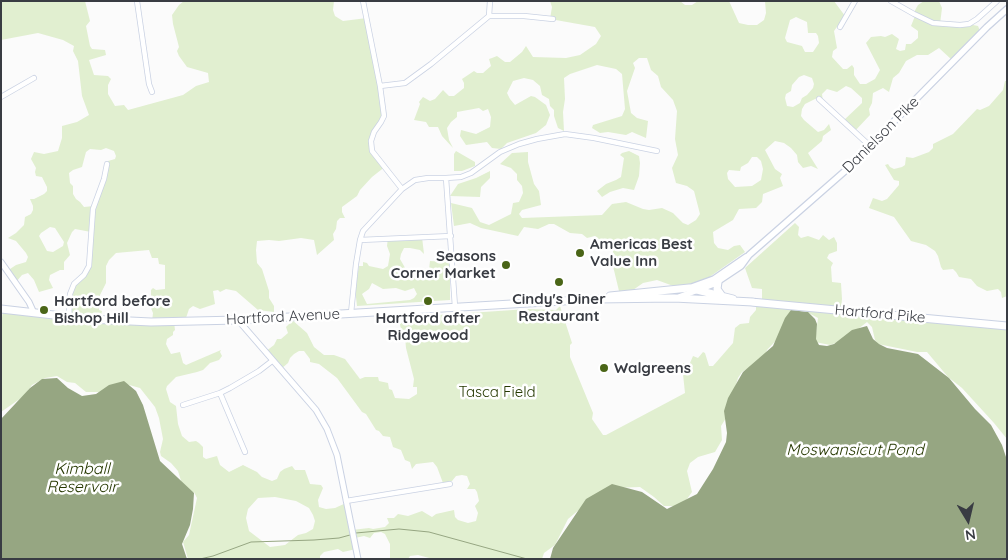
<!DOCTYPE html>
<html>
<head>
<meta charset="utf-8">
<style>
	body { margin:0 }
	#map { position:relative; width:1008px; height:560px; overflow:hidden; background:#fbfbfb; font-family:Quicksand,sans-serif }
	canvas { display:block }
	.frame { position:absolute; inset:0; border:2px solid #393c43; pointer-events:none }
	.north { position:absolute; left:943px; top:495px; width:50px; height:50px; -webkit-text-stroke:4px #fff; paint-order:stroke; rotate:171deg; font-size:14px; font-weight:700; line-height:20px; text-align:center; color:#393c43 }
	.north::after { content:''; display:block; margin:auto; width:18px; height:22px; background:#393c43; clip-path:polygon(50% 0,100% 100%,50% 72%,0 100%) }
</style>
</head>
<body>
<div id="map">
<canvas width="1008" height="560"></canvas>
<div class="frame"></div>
<div class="north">N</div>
</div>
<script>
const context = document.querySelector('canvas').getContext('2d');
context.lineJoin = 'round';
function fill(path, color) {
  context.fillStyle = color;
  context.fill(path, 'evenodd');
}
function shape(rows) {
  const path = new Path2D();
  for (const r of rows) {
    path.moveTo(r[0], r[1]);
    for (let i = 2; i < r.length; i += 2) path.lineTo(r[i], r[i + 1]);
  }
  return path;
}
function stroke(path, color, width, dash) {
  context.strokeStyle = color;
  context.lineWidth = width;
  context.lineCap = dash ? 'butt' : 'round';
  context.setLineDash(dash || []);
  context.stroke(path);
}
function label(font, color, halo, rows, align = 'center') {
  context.font = font + ' Quicksand,sans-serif';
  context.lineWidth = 5;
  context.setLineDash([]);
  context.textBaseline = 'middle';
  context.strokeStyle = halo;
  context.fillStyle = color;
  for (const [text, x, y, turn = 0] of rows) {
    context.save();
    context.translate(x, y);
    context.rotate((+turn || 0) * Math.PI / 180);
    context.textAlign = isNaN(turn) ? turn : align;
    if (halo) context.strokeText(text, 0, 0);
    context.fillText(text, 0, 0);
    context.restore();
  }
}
fill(shape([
	[1,1,85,1,90,21,86,26,90,46,92,49,105,50,106,55,89,60,94,75,108,76,111,79,108,85,108,94,115,106,124,105,128,110,183,95,196,86,209,82,208,73,187,67,179,56,177,51,179,47,173,24,172,15,179,5,184,1,334,1,333,10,335,16,343,21,367,18,383,116,372,141,373,149,386,166,372,177,360,190,357,196,342,207,342,212,345,218,340,218,337,221,336,229,333,234,334,240,317,255,314,240,301,238,279,241,269,240,257,241,256,250,257,263,262,269,269,291,269,298,274,306,274,312,258,310,236,291,226,289,220,292,218,290,213,291,215,304,200,309,193,306,189,309,185,321,174,322,175,330,173,332,173,335,167,339,166,344,171,354,180,352,183,363,186,365,221,350,220,352,222,356,219,360,210,363,203,370,197,372,176,377,167,386,166,389,170,402,176,406,178,424,182,436,189,442,196,441,199,443,203,447,203,457,206,459,217,456,220,465,229,472,243,465,257,472,262,477,272,481,277,479,280,472,284,469,292,466,295,470,305,470,310,484,321,485,323,488,318,500,319,507,326,509,335,508,346,503,352,530,369,528,373,529,385,527,389,523,387,518,394,518,398,514,408,516,422,511,432,517,436,514,454,510,455,517,458,520,468,523,476,521,478,513,475,506,479,501,477,492,475,489,467,489,470,484,467,476,462,475,456,476,452,481,443,483,437,467,433,462,416,464,412,469,410,462,405,460,401,450,393,447,390,437,383,436,379,431,376,430,366,414,362,412,337,378,319,364,310,362,310,359,304,351,299,351,294,354,290,358,288,363,281,369,265,352,274,345,277,339,281,339,288,333,286,327,290,323,291,319,307,333,314,347,324,355,334,355,345,359,360,379,365,377,378,377,379,381,388,383,389,389,392,390,395,398,409,399,417,394,417,387,413,387,414,379,406,348,405,337,404,335,402,336,400,324,409,317,528,309,556,310,560,306,572,343,570,345,570,357,593,413,592,419,603,435,606,435,685,393,682,365,683,363,690,363,693,356,698,358,703,352,705,353,709,366,713,366,733,343,735,328,740,324,749,323,750,317,756,310,756,302,762,301,762,289,752,288,745,268,795,223,799,227,798,235,801,238,808,236,819,240,823,235,829,240,834,237,837,243,837,251,829,254,827,258,833,263,831,267,832,282,841,283,842,299,841,309,1007,324,1007,439,994,423,962,388,948,377,927,352,917,352,878,344,875,340,872,327,867,322,844,340,830,345,815,342,818,318,805,311,791,311,783,333,767,350,765,358,742,372,738,378,726,418,721,426,722,440,715,452,698,457,690,463,687,471,692,492,687,499,676,506,664,506,654,497,640,487,613,488,580,509,568,519,555,545,544,553,542,559,433,559,418,555,410,556,408,559,390,559,390,544,385,534,381,532,374,533,370,538,364,536,355,538,356,549,343,552,338,549,324,552,320,556,320,559,188,559,183,542,189,535,197,498,194,492,191,494,183,487,178,471,171,463,161,456,160,452,163,439,159,418,155,407,140,388,122,383,99,392,86,392,75,383,67,382,57,376,45,378,32,385,24,396,1,412,1,324,3,311,68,317,69,294,89,267,91,232,75,229,72,232,67,243,70,255,64,262,64,270,60,270,50,275,49,280,53,288,39,292,34,280,28,273,22,275,16,282,7,271,16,265,26,262,28,257,26,253,16,241,8,238,16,233,24,225,25,217,31,214,33,210,33,206,30,199,34,199,44,194,47,191,47,187,42,177,36,176,35,172,36,168,31,159,34,152,44,154,58,151,62,138,62,126,77,122,89,115,82,96,78,61,73,51,74,46,63,40,38,33,1,40],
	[106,148,114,151,116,156,115,159,108,161,107,164,94,206,84,207,80,202,76,199,73,194,73,186,70,183,69,173,73,170,82,167,86,152,90,149,101,150],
	[50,227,55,228,64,242,63,246,53,252,47,251,39,236,41,233],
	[149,250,152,258,158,258,159,264,165,265,165,289,156,290,153,288,151,290,151,308,153,313,152,322,100,320,102,311,99,310,99,305,100,295,106,283,106,266,109,260,116,253],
	[275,497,296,501,309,508,313,515,315,521,313,529,306,533,298,535,285,545,270,547,249,531,246,518,248,509,258,498],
	[550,1,680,1,685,5,692,5,698,1,729,1,739,23,748,25,757,25,764,20,766,13,765,1,834,1,845,16,834,31,837,48,833,51,832,57,843,69,847,69,852,65,854,68,854,75,860,84,866,84,875,79,880,70,866,43,871,37,881,36,885,37,892,34,899,39,896,49,900,51,905,50,906,44,911,44,918,38,918,31,911,26,915,16,913,14,918,5,924,1,939,1,942,8,940,24,972,23,973,25,978,26,980,31,952,60,939,48,928,55,917,55,906,61,899,73,893,78,889,92,883,88,873,93,872,103,869,109,870,115,854,132,843,121,862,103,862,98,851,88,846,86,837,92,827,89,822,94,823,102,817,98,805,104,802,109,801,116,804,120,818,132,824,130,829,124,831,130,823,136,822,141,808,153,818,169,811,166,803,168,798,162,797,155,791,148,784,143,775,141,765,150,775,169,782,174,780,178,783,186,763,194,762,202,756,208,739,209,733,220,713,232,714,243,718,248,728,250,734,246,740,245,745,252,708,278,693,283,676,287,657,280,643,283,633,290,619,291,612,262,615,261,611,242,601,243,599,239,595,236,587,238,582,234,570,233,554,224,549,224,538,229,524,227,518,236,481,228,470,223,454,226,451,203,472,208,480,222,489,225,511,214,513,203,519,202,523,193,522,186,517,180,517,174,511,168,500,164,512,153,528,152,528,162,534,184,539,191,541,205,522,210,519,214,522,218,602,215,612,204,626,202,643,209,649,210,662,208,673,213,683,223,688,225,696,220,700,214,694,191,687,186,676,183,672,168,678,155,675,139,677,111,673,100,661,87,658,76,651,70,647,58,639,58,633,63,635,68,627,91,631,113,637,118,648,121,646,138,632,132,626,135,608,132,600,133,592,128,593,125,622,116,625,109,622,74,616,69,597,65,570,74,564,78,565,99,563,112,564,131,558,128,554,116,554,110,550,106,549,99,542,95,540,86,533,80,524,78,513,81,507,93,510,99,515,105,531,96,535,97,546,105,550,115,546,125,536,133,507,143,501,149,492,148,487,142,466,145,460,136,461,130,476,134,490,127,491,117,488,109,483,111,479,108,457,112,457,117,451,122,447,128,449,140,453,148,442,136,438,127,429,127,426,122,414,120,420,104,419,102,423,97,430,101,435,99,443,90,449,96,454,96,464,88,464,83,462,79,474,71,477,73,483,73,491,66,489,59,492,58,497,56,505,62,510,62,522,52,526,46,533,57,566,58,580,55,596,44,601,36,595,27,550,19,552,7],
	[796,17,807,22,808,33,816,33,818,36,819,43,813,52,805,52,802,46,787,42,785,38,790,20],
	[804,75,812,78,814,84,813,88,807,95,802,98,800,103,793,107,787,106,785,98,786,94,791,91,792,85,799,77],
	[752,157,757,157,761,161,763,169,761,180,752,186,735,187,728,179,727,173,729,170,740,171,741,167,748,163],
	[1005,81,1007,81,1007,296,1002,298,1001,292,998,289,987,291,977,286,971,279,959,277,956,272,953,269,943,270,941,267,938,256,935,251,926,245,911,241,894,217,869,208,873,198,882,201,887,199,899,185,899,181,894,180,885,165,888,164,890,167,894,169,902,167,905,165,906,157,913,158,929,152,933,148,933,144,953,134,977,109,980,110,989,106,1003,90],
	[456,151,475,162,475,166,462,171,454,171,454,154],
	[629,151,639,156,640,163,639,176,634,190,623,188,610,192,602,197,597,191,606,184,616,180,621,177,624,158,620,155,622,153],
	[490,171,490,178,481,187,480,197,450,196,458,184,476,178],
	[388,237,422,237,424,254,420,250,410,248,404,248,401,254,400,259,408,273,425,274,429,270,430,261,450,262,450,300,357,306,355,289,359,266,363,266,363,262,367,263,369,266,383,269,388,266,390,254,387,246],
	[372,283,383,289,396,288,405,291,414,288,417,294,414,298,410,300,367,304,362,294,369,289]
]), '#e1efd0');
fill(shape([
	[791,310,808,312,815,319,817,324,816,339,819,345,827,346,834,344,852,330,867,326,873,339,879,344,887,348,918,354,949,378,975,409,991,425,1002,445,1007,460,1007,559,550,559,553,548,586,499,612,484,642,492,667,509,697,494,713,469,726,442,727,433,724,411,728,398,743,372,773,346,785,318],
	[57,378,68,388,82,396,96,394,109,385,124,381,136,391,143,405,160,461,194,493,193,509,190,525,182,544,187,559,1,559,1,419,30,388,42,379]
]), '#96a682');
stroke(shape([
	[356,533,399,529,429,532,527,559],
	[200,559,213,556,251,542,314,540,339,538,350,535]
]), '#96a682', 1);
const minor = shape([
	[137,1,149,84,152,92],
	[363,1,380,86,384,116,381,122,374,132,371,141,372,151,402,189],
	[891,1,914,14,933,23,960,25,969,24,977,19,997,1],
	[489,16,524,16,553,19],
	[840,27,855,1],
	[380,86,405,83,431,64,489,16,490,1],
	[1,97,34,78],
	[819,99,870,146],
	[446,178,461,177,471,173,500,152,519,144,537,139,565,134,594,138,657,151],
	[360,240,451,236],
	[351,313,356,264,360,240,363,231,402,189,415,180,428,178,446,178,455,307],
	[69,317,70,294,74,284,84,275,89,266,93,209,104,179,107,164],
	[220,393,245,452],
	[183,405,220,393,230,388,259,371,272,361],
	[346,501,450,484]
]);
const tertiary = shape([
	[1,262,29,302,34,313],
	[238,320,316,410,327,429,337,455,358,559]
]);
const secondary = shape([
	[689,288,714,279,746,257],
	[679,297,714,284,741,266,749,255,845,171,987,27,1007,9]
]);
const trunk = shape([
	[718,282,717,289,722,296],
	[610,296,689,288,733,299],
	[751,302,1007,326],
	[1,309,89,319,151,322,238,320,597,299,674,298,753,302]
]);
stroke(minor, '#cad2e3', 6);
stroke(tertiary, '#cad2e3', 7);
stroke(secondary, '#cad2e3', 8);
stroke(trunk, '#cad2e3', 9);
stroke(minor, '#fff', 4.5);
stroke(tertiary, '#fff', 5);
stroke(secondary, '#fff', 5.5);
stroke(trunk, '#fff', 7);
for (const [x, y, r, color] of [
	[580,253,5,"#4a6517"],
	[506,265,5,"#4a6517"],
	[559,282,5,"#4a6517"],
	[428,301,5,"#4a6517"],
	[44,310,5,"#4a6517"],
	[604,368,5,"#4a6517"]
]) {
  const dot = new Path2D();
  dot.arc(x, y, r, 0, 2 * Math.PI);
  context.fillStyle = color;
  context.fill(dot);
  stroke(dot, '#fff', 2);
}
label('15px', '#393c43', '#fff', [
	["Danielson Pike",881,135,-45],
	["Hartford Pike",880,314,5],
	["Hartford Avenue",283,317,-3]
]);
label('bold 15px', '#393c43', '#fff', [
	["Americas Best",590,244],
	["Value Inn",590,261],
	["Seasons",496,256,"right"],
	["Corner Market",496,273,"right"],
	["Cindy's Diner",559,299,"center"],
	["Restaurant",559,316,"center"],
	["Hartford before",54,301],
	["Bishop Hill",54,318],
	["Hartford after",428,318,"center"],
	["Ridgewood",428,335,"center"],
	["Walgreens",614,368]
], 'left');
label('15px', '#253800', '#fff', [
	["Tasca Field",497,392]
]);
label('italic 16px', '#263800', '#fff', [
	["Moswansicut Pond",855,450],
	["Kimball",82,469],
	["Reservoir",82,487]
]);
</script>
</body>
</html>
